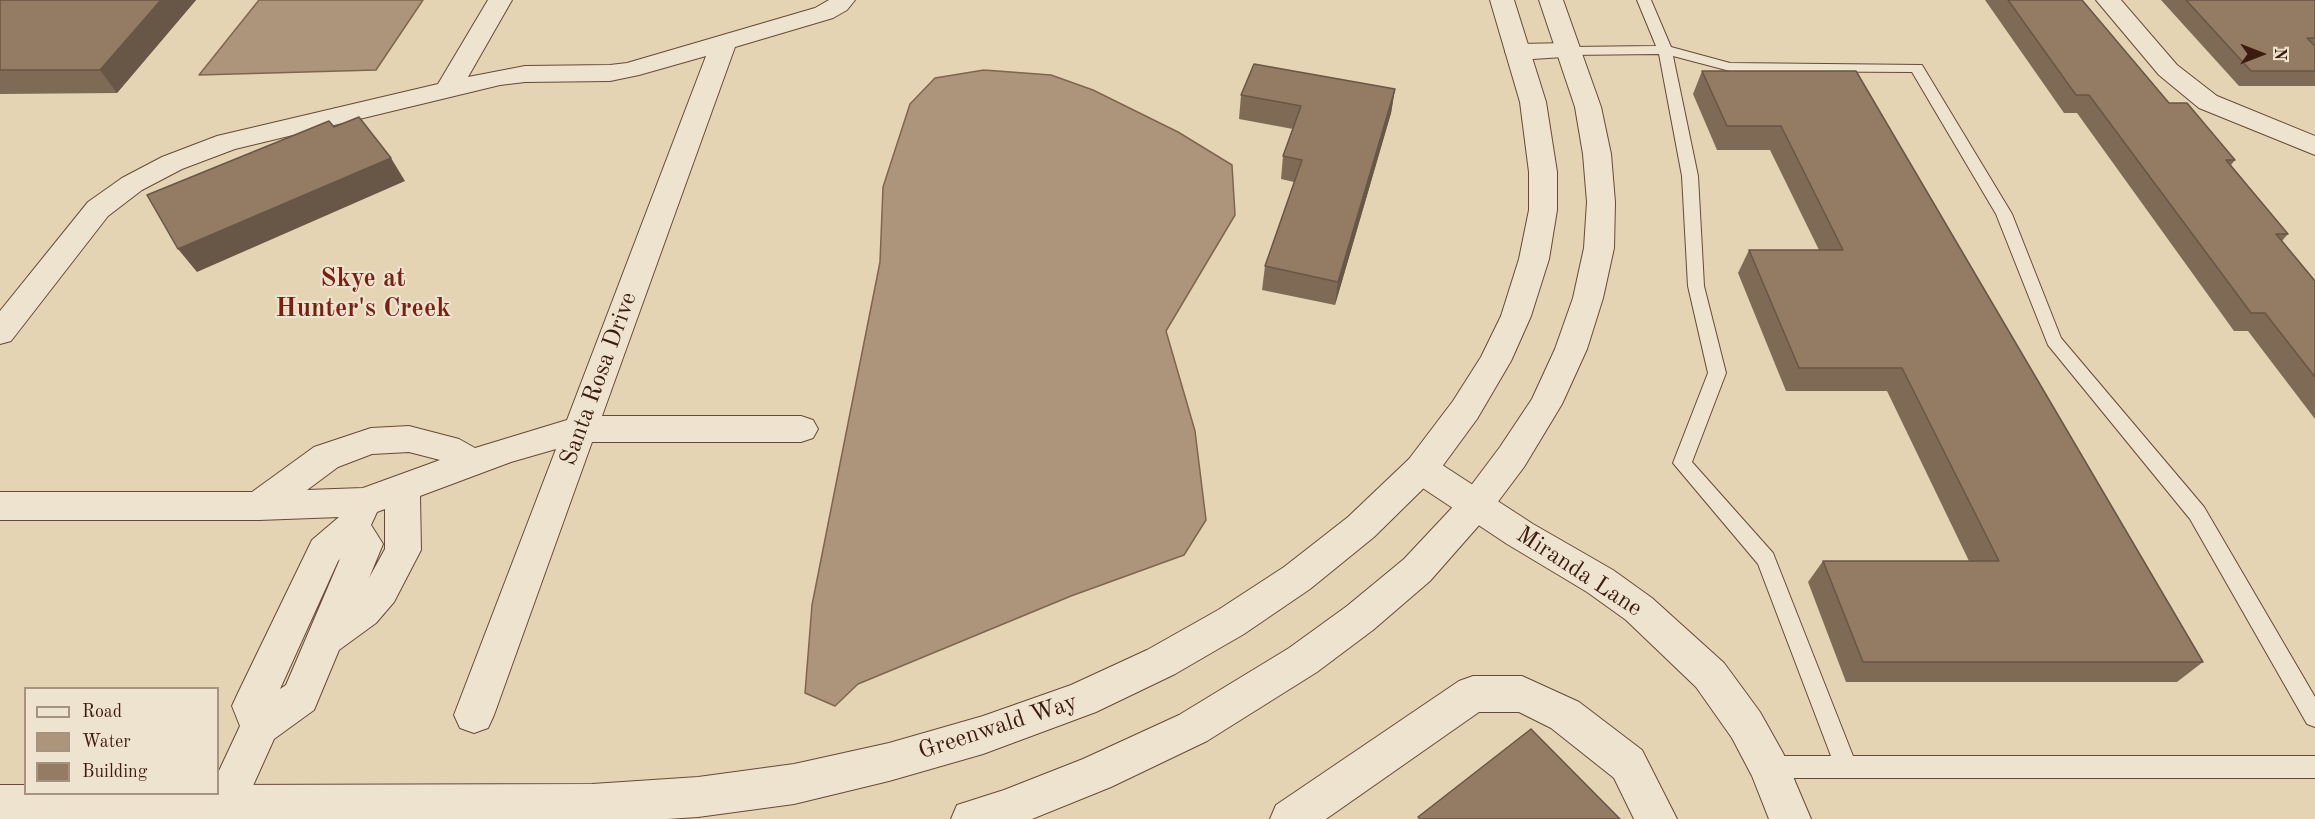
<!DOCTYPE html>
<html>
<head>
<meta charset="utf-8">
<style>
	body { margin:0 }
	#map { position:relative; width:2315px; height:819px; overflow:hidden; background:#e4d4b3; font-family:"Old Standard TT",serif }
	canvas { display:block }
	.legend { position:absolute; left:24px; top:687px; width:195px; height:108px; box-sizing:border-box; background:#ede3ce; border:2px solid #a79382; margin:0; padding:8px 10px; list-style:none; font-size:18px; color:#3e1b0f }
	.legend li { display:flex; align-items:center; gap:12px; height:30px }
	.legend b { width:30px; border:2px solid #a79382 }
	.north { position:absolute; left:2231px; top:24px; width:60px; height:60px; -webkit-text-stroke:4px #ede3ce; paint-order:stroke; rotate:90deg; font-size:16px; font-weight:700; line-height:24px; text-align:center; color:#3e1b0f }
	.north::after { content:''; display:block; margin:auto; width:21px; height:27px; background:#3e1b0f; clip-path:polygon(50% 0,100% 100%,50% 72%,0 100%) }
</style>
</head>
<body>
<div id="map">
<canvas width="2315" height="819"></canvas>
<ul class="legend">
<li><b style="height:8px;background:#ede3ce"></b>Road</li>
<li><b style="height:16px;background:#ac957b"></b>Water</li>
<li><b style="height:16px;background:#947b64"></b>Building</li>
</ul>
<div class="north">N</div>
</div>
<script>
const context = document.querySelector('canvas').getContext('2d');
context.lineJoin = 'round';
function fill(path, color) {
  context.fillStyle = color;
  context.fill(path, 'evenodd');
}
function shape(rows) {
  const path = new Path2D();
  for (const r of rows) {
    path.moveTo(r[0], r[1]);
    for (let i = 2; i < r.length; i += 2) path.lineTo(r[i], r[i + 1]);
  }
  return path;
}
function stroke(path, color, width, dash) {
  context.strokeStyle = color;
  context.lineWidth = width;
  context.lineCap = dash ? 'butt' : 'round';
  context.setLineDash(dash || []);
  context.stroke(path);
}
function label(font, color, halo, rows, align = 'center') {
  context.font = font + ' "Old Standard TT",serif';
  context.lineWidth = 4.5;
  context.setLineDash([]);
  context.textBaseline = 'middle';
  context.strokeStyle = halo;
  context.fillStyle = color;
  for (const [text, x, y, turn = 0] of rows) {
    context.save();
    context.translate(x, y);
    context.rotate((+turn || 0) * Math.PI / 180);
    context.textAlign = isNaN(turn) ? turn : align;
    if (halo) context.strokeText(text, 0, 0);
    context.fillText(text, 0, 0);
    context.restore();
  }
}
const water = shape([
	[259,0,423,0,376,70,199,75,259,0],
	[984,70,1051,75,1093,90,1178,132,1232,165,1235,215,1166,331,1195,431,1206,520,1184,555,1071,596,858,684,835,706,805,693,812,605,880,262,883,187,910,104,935,78,984,70]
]);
fill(water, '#ac957b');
stroke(water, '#806450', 1.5);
const service = shape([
	[1637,0,1651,0,1671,47,1730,63,1922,65,2012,214,2061,338,2204,507,2315,697,2315,727,2307,724,2190,519,2048,345,1996,214,1912,72,1730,71,1673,56,1698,176,1704,286,1726,373,1692,462,1773,553,1853,756,2315,756,2315,778,1769,778,1761,774,1758,767,1761,760,1769,756,1831,756,1758,564,1673,463,1708,373,1688,286,1682,176,1659,54,1569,55,1562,51,1569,47,1656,46,1637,0]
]);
const minor = shape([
	[488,0,512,0,468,77,525,66,610,65,627,63,815,8,829,0,855,0,847,10,833,18,735,47,602,416,801,416,813,420,818,429,813,438,801,442,592,442,494,715,488,728,474,733,460,728,454,715,556,449,511,462,420,496,421,550,394,602,376,623,339,650,314,710,274,739,238,819,196,819,208,794,218,794,218,773,240,726,232,706,238,693,312,540,339,517,259,520,0,520,0,492,252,492,314,447,371,428,409,426,459,439,475,448,567,420,706,56,639,75,610,81,525,82,500,85,235,149,182,169,142,190,108,216,11,341,0,344,0,311,88,202,122,178,162,157,217,136,438,84,488,0],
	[409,452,440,460,363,488,307,490,338,467,372,454,409,452],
	[385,509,385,549,369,578,383,544,371,525,377,512,385,509],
	[340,559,286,685,280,689,338,561,340,559],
	[2096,0,2121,0,2177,65,2217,96,2315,136,2315,155,2199,108,2159,75,2096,0],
	[1569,43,1578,46,1582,51,1578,56,1518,60,1509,57,1505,52,1509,47,1518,44,1569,43],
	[1421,455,1433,459,1533,524,1613,570,1652,598,1724,663,1760,712,1783,753,1811,819,1769,819,1752,776,1732,738,1696,687,1626,620,1587,592,1507,544,1409,479,1404,469,1409,459,1421,455],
	[1473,676,1522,676,1579,702,1642,750,1677,819,1634,819,1614,778,1551,728,1519,712,1479,712,1326,819,1270,819,1276,805,1459,681,1473,676]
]);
const tertiary = shape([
	[1490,0,1514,0,1546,102,1557,172,1557,210,1549,259,1531,316,1511,361,1477,419,1433,479,1374,537,1310,589,1244,634,1175,674,1096,712,983,754,889,781,794,804,698,817,667,819,0,819,0,785,26,785,26,794,218,794,218,785,592,784,698,777,794,764,889,743,983,716,1071,685,1147,650,1218,610,1284,567,1348,517,1409,459,1453,401,1481,357,1501,316,1519,259,1529,210,1529,172,1520,102,1490,0],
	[1539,0,1563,0,1601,107,1611,154,1615,202,1614,248,1603,298,1587,349,1562,404,1524,467,1488,515,1430,581,1373,630,1317,672,1207,741,1111,787,1032,819,951,819,957,805,1004,790,1083,759,1179,715,1289,648,1347,606,1404,559,1464,495,1500,447,1532,399,1555,349,1573,298,1584,248,1587,202,1583,154,1575,107,1539,0]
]);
stroke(service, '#684938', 2);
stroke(minor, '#684938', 2);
stroke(tertiary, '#684938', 2);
fill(service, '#ede3ce');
fill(minor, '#ede3ce');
fill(tertiary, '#ede3ce');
fill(shape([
	[0,0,196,0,117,93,0,94],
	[1985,0,2082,0,2169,103,2235,160,2231,165,2288,234,2282,241,2315,281,2315,419,2248,331,2234,331,2077,113,2064,113],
	[2161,0,2315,0,2315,86,2239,86],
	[1702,71,1856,71,2203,662,2177,682,1846,682,1808,582,1823,561,1969,561,1887,391,1786,391,1738,273,1749,250,1819,250,1770,150,1717,150,1693,94],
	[1395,89,1391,113,1335,305,1262,290,1265,266,1294,182,1281,179,1283,156,1293,129,1239,119,1241,95]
]), '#7f6a56');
fill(shape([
	[161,0,196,0,117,93,100,70],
	[1395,89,1391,113,1335,305,1338,282],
	[391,158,405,181,197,272,178,249]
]), '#685646');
const building = shape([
	[0,0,161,0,100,70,0,70,0,0],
	[2008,0,2082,0,2169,103,2187,103,2235,160,2226,160,2288,234,2276,234,2315,281,2315,377,2265,313,2251,313,2089,95,2076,95,2008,0],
	[2186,0,2315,0,2315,38,2307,38,2315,46,2315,71,2251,71,2186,0],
	[1254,64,1395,89,1338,282,1265,266,1302,160,1283,156,1301,106,1241,95,1254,64],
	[1702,71,1856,71,2203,662,1863,662,1823,561,1999,561,1902,368,1799,368,1749,250,1843,250,1781,126,1727,126,1702,71],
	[359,117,391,158,178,249,147,195,329,121,334,127,359,117],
	[1531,729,1620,819,1420,819,1418,817,1531,729]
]);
fill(building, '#947b64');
stroke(building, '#685646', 1.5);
label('24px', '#3e1b0f', '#ede3ce', [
	["Santa Rosa Drive",599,379,-70],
	["Miranda Lane",1579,572,33],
	["Greenwald Way",998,727,-18]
]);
label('bold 26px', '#7a1f14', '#ede3ce', [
	["Skye at",363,279],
	["Hunter's Creek",363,309]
]);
</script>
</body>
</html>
